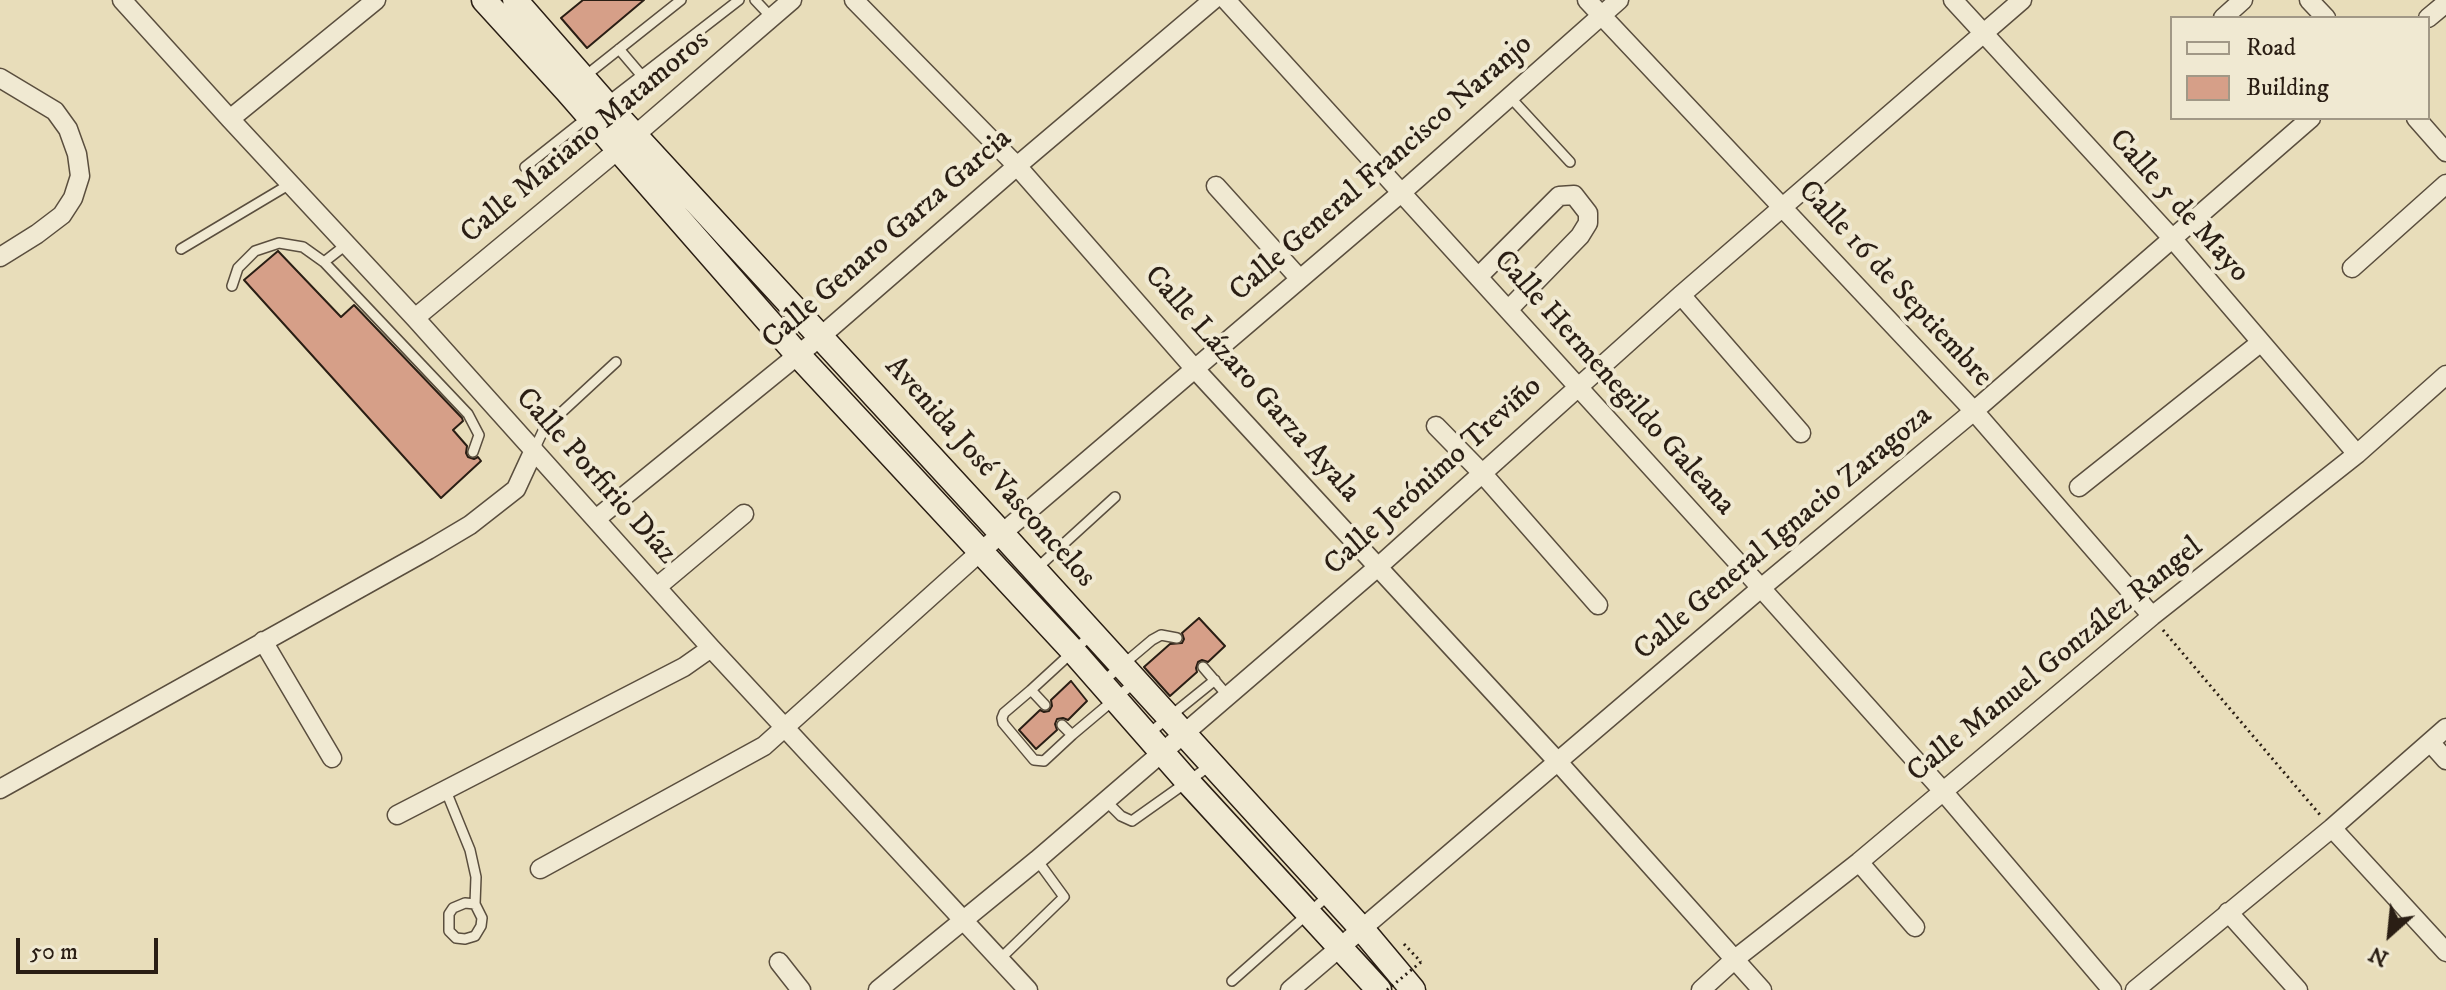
<!DOCTYPE html>
<html>
<head>
<meta charset="utf-8">
<style>
	body { margin:0 }
	#map { position:relative; width:2446px; height:990px; overflow:hidden; background:#e8ddba; font-family:"IM FELL DW Pica",serif }
	canvas { display:block }
	.legend { position:absolute; left:2170px; top:16px; width:260px; height:104px; box-sizing:border-box; background:#f0e9d2; border:2px solid #a19886; margin:0; padding:10px 14px; list-style:none; font-size:24px; color:#2a1e14 }
	.legend li { display:flex; align-items:center; gap:16px; height:40px }
	.legend b { width:40px; border:2px solid #a19886 }
	.north { position:absolute; left:2350px; top:894px; width:80px; height:80px; -webkit-text-stroke:6px #f0e9d2; paint-order:stroke; rotate:207deg; font-size:22px; font-weight:700; line-height:32px; text-align:center; color:#2a1e14 }
	.north::after { content:''; display:block; margin:auto; width:28px; height:36px; background:#2a1e14; clip-path:polygon(50% 0,100% 100%,50% 72%,0 100%) }
	.scale { position:absolute; left:16px; top:938px; width:142px; height:36px; box-sizing:border-box; border:4px solid #2a1e14; border-top:0; padding-left:10px; font-size:24px; line-height:28px; white-space:nowrap; color:#2a1e14; -webkit-text-stroke:6px #f0e9d2; paint-order:stroke }
</style>
</head>
<body>
<div id="map">
<canvas width="2446" height="990"></canvas>
<ul class="legend">
<li><b style="height:10px;background:#f0e9d2"></b>Road</li>
<li><b style="height:22px;background:#d69f88"></b>Building</li>
</ul>
<div class="north">N</div>
<div class="scale">50 m</div>
</div>
<script>
const context = document.querySelector('canvas').getContext('2d');
context.lineJoin = 'round';
function fill(path, color) {
  context.fillStyle = color;
  context.fill(path, 'evenodd');
}
function shape(rows) {
  const path = new Path2D();
  for (const r of rows) {
    path.moveTo(r[0], r[1]);
    for (let i = 2; i < r.length; i += 2) path.lineTo(r[i], r[i + 1]);
  }
  return path;
}
function stroke(path, color, width, dash) {
  context.strokeStyle = color;
  context.lineWidth = width;
  context.lineCap = dash ? 'butt' : 'round';
  context.setLineDash(dash || []);
  context.stroke(path);
}
function label(font, color, halo, rows, align = 'center') {
  context.font = font + ' "IM FELL DW Pica",serif';
  context.lineWidth = 8;
  context.setLineDash([]);
  context.textBaseline = 'middle';
  context.strokeStyle = halo;
  context.fillStyle = color;
  for (const [text, x, y, turn = 0] of rows) {
    context.save();
    context.translate(x, y);
    context.rotate((+turn || 0) * Math.PI / 180);
    context.textAlign = isNaN(turn) ? turn : align;
    if (halo) context.strokeText(text, 0, 0);
    context.fillText(text, 0, 0);
    context.restore();
  }
}
const building = shape([
	[583,0,644,0,587,48,561,18,583,0],
	[278,251,341,317,354,305,462,418,463,421,453,430,467,446,466,453,468,457,474,459,478,457,481,461,441,498,244,280,278,251],
	[1199,618,1225,646,1208,662,1202,660,1198,662,1196,668,1197,672,1170,696,1144,667,1170,644,1182,643,1184,639,1182,633,1199,618],
	[1071,681,1087,701,1068,720,1063,718,1057,719,1055,724,1057,730,1036,749,1019,730,1040,710,1044,712,1049,711,1052,706,1051,700,1071,681]
]);
fill(building, '#d69f88');
stroke(building, '#2a1e14', 2);
const service = shape([
	[755,0,771,17],
	[619,49,642,76],
	[584,77,681,0],
	[1510,97,1570,162],
	[606,103,739,0],
	[525,167,588,117],
	[181,249,290,184],
	[324,262,347,244],
	[232,286,238,268,255,251,279,243,303,247,324,262,468,414,479,435,473,452],
	[534,450,543,431,550,423,616,362],
	[1035,570,1115,497],
	[1203,667,1227,695],
	[1101,683,1152,640,1161,635,1177,638],
	[1031,690,1004,713,1002,718,1003,723,1034,760,1044,761,1072,735],
	[1045,705,1031,690,1092,634],
	[1062,725,1072,735,1135,682],
	[1147,735,1215,680],
	[446,791,470,850,476,877,475,904,482,918,481,926,475,936,465,939,456,938,449,931,449,914,453,908,465,903,475,904],
	[1105,800,1121,816,1132,821,1211,765],
	[999,960,1064,897,1037,860],
	[1232,981,1330,894]
]);
const minor = shape([
	[122,0,230,119,415,318,711,648,1028,990],
	[854,0,1017,166,1194,368,1558,762,1762,990],
	[1226,0,1761,588,1942,790,2112,990],
	[1587,0,1974,411,2152,616],
	[1953,0,2171,237,2357,454],
	[2309,0,2326,18],
	[2223,18,2243,0],
	[2428,18,2446,3],
	[0,78,55,111,68,129,77,154,80,176,73,198,62,215,37,234,0,257],
	[2416,118,2446,152],
	[230,119,376,0],
	[1216,186,1299,278],
	[2352,268,2446,184],
	[1478,277,1559,196,1574,195,1588,213,1588,223,1580,236,1508,310],
	[1681,295,1801,433],
	[415,318,619,149,792,0],
	[1436,426,1482,473,1598,605],
	[2079,487,2260,343],
	[596,519,820,337,1017,166,1213,0],
	[657,587,744,514],
	[263,641,332,758],
	[2430,742,2446,760],
	[0,789,428,550,470,525,516,489,534,450],
	[397,815,684,667,711,648],
	[2332,828,2446,952],
	[1859,862,1915,927],
	[540,869,764,746,980,552,1401,193,1619,0],
	[2228,912,2298,990],
	[779,962,801,990],
	[878,990,1037,860,1379,566,1681,295,2022,0],
	[1290,990,1761,588,1974,411,2311,118],
	[1701,990,1735,959,1859,862,2152,616,2357,454,2446,375],
	[2135,990,2332,828,2446,728]
]);
const secondary = shape([
	[484,0,567,91,798,355,1073,651,1188,782,1379,990],
	[515,0,606,104,1003,535,1361,928,1413,990]
]);
stroke(service, '#5a4e3e', 12);
stroke(minor, '#5a4e3e', 21);
stroke(secondary, '#2a1e14', 27);
stroke(shape([
	[2163,630,2321,816],
	[1404,944,1421,962]
]), '#2a1e14', 3, [2, 4]);
stroke(service, '#f0e9d2', 9);
stroke(minor, '#f0e9d2', 18);
stroke(secondary, '#f0e9d2', 24);
stroke(shape([
	[1387,990,1421,962]
]), '#2a1e14', 3, [2, 4]);
label('30px', '#2a1e14', '#f0e9d2', [
	["Calle Mariano Matamoros",586,138,-40],
	["Calle General Francisco Naranjo",1382,169,-41],
	["Calle 5 de Mayo",2178,207,48],
	["Calle Genaro Garza Garcia",888,240,-41],
	["Calle 16 de Septiembre",1894,285,47],
	["Calle Hermenegildo Galeana",1613,384,48],
	["Calle Lázaro Garza Ayala",1251,385,48],
	["Avenida José Vasconcelos",989,473,48],
	["Calle Porfirio Díaz",595,477,48],
	["Calle Jerónimo Treviño",1434,477,-42],
	["Calle General Ignacio Zaragoza",1784,534,-40],
	["Calle Manuel González Rangel",2056,661,-39]
]);
</script>
</body>
</html>
